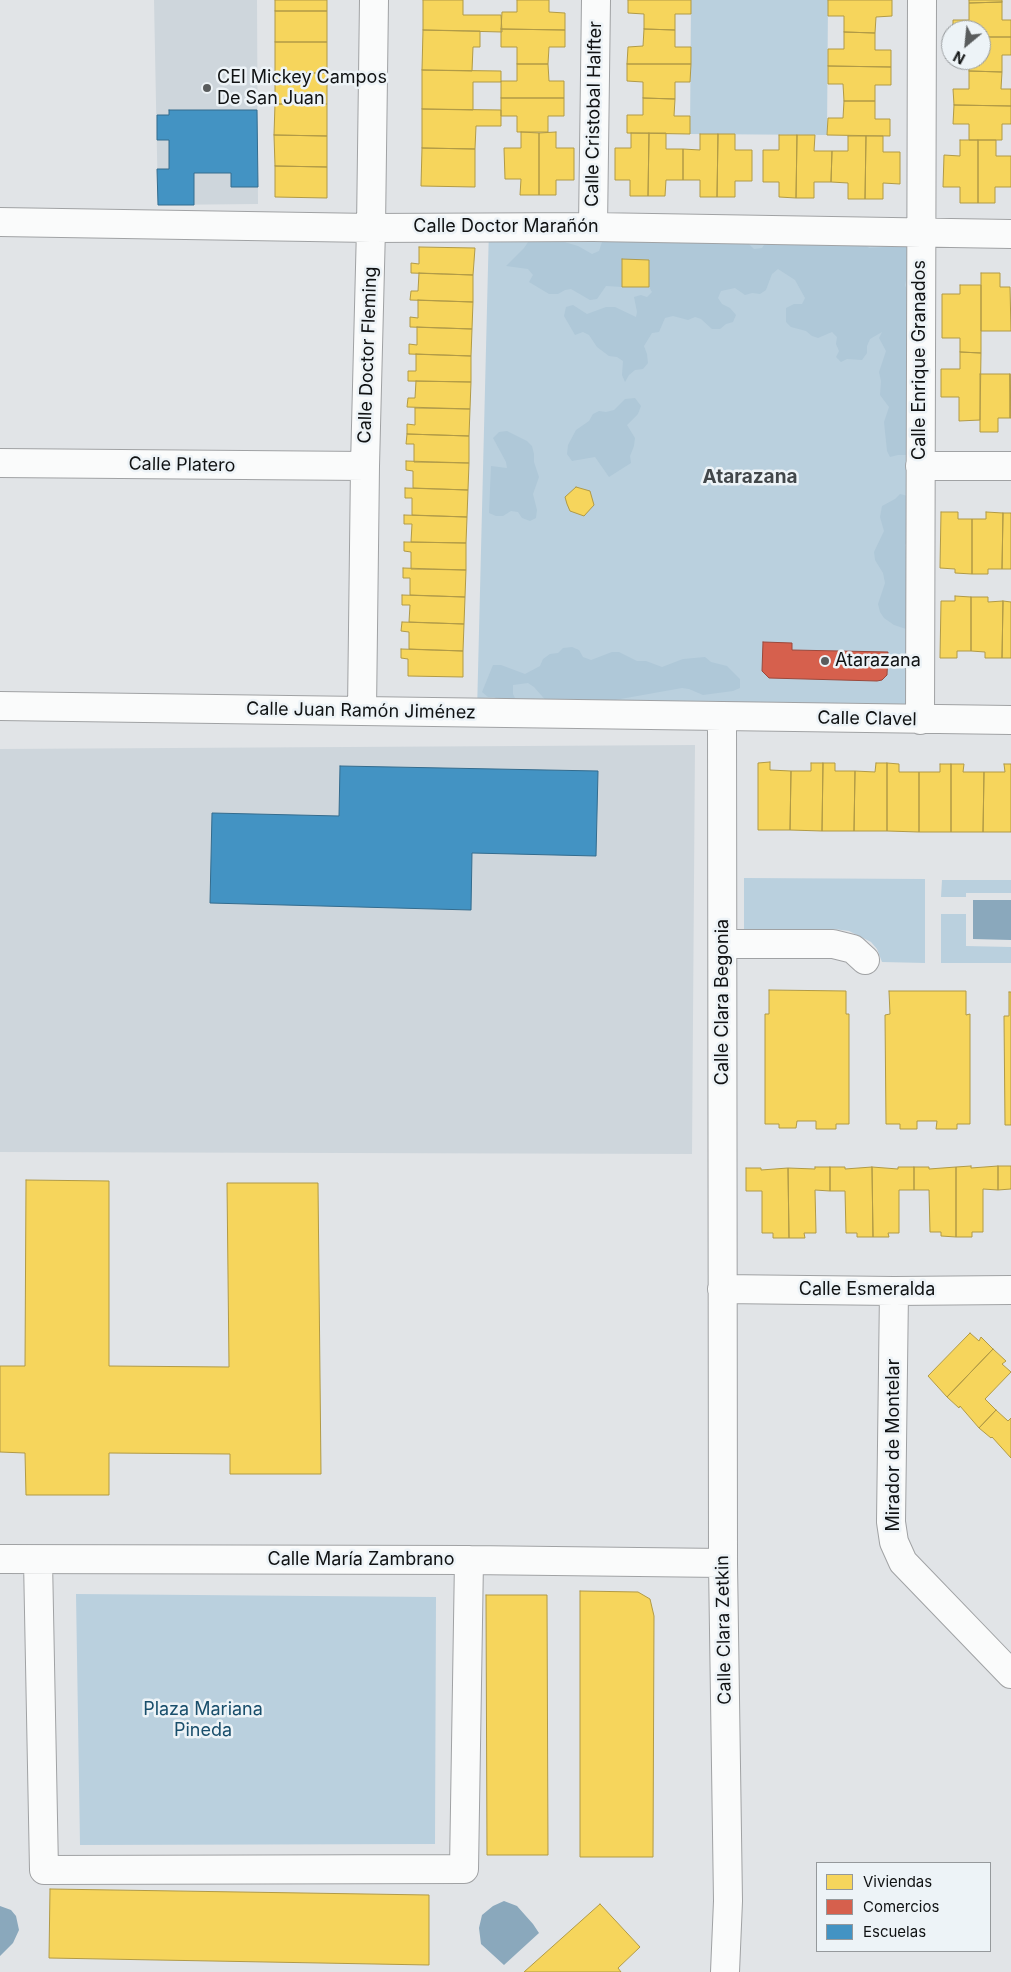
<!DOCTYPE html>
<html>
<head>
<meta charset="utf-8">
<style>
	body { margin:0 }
	#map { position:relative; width:1011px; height:1972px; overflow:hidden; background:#e1e4e7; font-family:Inter,sans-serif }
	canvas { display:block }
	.legend { position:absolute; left:816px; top:1862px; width:175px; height:90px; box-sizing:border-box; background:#edf3f7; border:1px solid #95999c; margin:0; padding:6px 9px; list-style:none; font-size:15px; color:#101213 }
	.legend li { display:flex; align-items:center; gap:10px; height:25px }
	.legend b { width:25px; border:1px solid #95999c }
	.north { position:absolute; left:941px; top:20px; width:50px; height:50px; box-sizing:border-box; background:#edf3f7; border:1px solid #95999c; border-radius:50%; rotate:208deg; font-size:14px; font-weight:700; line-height:20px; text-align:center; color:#101213 }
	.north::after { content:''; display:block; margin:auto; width:18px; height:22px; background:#595c5d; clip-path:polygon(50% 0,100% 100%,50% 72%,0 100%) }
</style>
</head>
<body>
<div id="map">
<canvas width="1011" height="1972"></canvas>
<ul class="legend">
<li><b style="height:14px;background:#f6d55c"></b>Viviendas</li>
<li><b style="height:14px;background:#d6604d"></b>Comercios</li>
<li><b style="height:14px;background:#4393c3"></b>Escuelas</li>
</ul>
<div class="north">N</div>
</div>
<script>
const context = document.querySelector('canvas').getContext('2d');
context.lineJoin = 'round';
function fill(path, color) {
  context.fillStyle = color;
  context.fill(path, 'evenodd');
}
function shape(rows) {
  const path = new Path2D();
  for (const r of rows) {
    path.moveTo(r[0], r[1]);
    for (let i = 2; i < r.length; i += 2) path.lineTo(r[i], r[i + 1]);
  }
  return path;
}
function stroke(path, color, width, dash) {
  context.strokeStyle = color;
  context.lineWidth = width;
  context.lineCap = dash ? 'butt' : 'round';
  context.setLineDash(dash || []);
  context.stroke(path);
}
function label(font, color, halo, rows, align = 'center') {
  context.font = font + ' Inter,sans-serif';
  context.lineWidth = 5;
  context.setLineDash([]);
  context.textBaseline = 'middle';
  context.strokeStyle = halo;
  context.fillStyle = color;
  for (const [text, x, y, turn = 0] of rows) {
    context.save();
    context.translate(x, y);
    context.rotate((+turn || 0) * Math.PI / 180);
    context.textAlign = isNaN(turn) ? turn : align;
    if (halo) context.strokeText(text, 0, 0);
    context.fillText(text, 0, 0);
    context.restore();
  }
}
fill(shape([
	[154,0,257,0,258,204,158,205],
	[695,745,692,1154,0,1152,0,749]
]), '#ced6dc');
fill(shape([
	[691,0,828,0,827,135,690,134],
	[489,227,920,232,920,720,477,712],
	[744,878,925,879,925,963,882,962,877,949,871,942,849,931,834,929,744,929],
	[942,880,1011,880,1011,893,966,893,966,897,941,897],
	[941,914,966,914,966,946,1011,947,1011,963,941,963],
	[76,1594,436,1597,435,1844,80,1845]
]), '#bad0de');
fill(shape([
	[775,229,858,237,869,248,885,247,898,240,913,248,905,285,908,293,906,300,913,302,913,376,906,397,916,418,914,455,898,455,890,457,887,451,884,422,889,407,880,395,881,381,879,372,886,351,879,338,882,332,870,339,867,346,867,353,862,360,847,359,841,362,836,357,839,351,836,344,837,337,832,332,818,338,812,336,806,331,791,327,786,322,786,308,794,304,802,304,805,298,795,280,778,269,772,274,766,290,760,294,752,293,745,295,735,288,721,291,718,298,722,304,730,308,736,315,733,322,726,324,720,329,712,329,701,319,695,317,688,320,673,316,665,318,659,332,652,333,644,346,647,354,648,363,643,369,635,370,629,375,625,382,622,375,623,361,617,357,609,356,597,347,589,335,583,332,575,335,564,316,566,307,573,305,587,314,606,307,615,307,636,317,637,312,634,297,641,295,647,297,652,292,649,287,649,260,622,259,622,287,606,286,597,299,590,300,571,289,565,290,558,294,549,294,529,282,533,275,528,269,506,266,524,248,533,235,556,236,561,241,578,246,592,254,599,251,604,236,650,232,663,243,738,234,754,249,762,248],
	[635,398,641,406,638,414,627,425,635,438,634,446,630,456,631,463,609,477,595,457,572,461,567,454,568,445,576,430,589,421,593,414,599,411,606,412,614,410,625,399],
	[507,431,527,441,532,446,534,454,534,462,539,477,533,494,537,510,536,518,530,521,522,518,518,512,511,511,503,516,496,516,489,513,491,466,507,468,506,462,493,438,499,432],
	[900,494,908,496,916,533,905,545,906,552,910,560,909,630,894,625,884,618,880,612,878,604,885,583,883,573,875,560,874,552,884,531,880,517,882,506,895,499],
	[572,647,579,650,583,657,591,660,612,652,619,652,637,661,646,661,662,667,683,659,705,657,711,662,727,666,740,679,740,688,733,691,703,695,689,689,682,688,615,700,608,704,594,700,549,704,534,687,528,683,513,685,513,694,516,700,508,703,494,697,488,697,482,692,493,665,501,665,525,674,540,666,543,659,550,654,558,653,563,648]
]), '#afc8d8');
fill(shape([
	[973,900,1011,900,1011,940,973,939],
	[504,1901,517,1906,533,1924,539,1933,504,1965,481,1944,479,1928,482,1915,493,1906],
	[0,1906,11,1910,16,1916,19,1930,13,1943,0,1956]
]), '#8aa8bc');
const homes = shape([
	[275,0,327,0,327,11,275,11,275,0],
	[423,0,463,0,463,15,501,15,502,32,423,30,423,0],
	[517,0,549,0,549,12,565,13,565,30,501,29,502,12,517,12,517,0],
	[628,0,691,0,691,14,675,14,675,30,644,29,644,14,628,13,628,0],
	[828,0,892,0,892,16,876,17,875,33,844,32,844,16,828,16,828,0],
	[969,0,1002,0,1002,2,969,3,969,0],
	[1002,2,1002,20,1011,20,1011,37,981,37,981,30,953,30,953,20,969,20,969,3,1002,2],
	[275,11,327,11,327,42,275,42,275,11],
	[501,29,565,30,565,47,549,47,548,64,517,64,517,47,501,47,501,29],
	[644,29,675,30,675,47,691,47,691,64,627,64,628,47,643,46,644,29],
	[423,30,480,31,480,47,473,47,472,71,422,70,423,30],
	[844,32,875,33,875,50,891,50,891,67,828,66,828,49,844,49,844,32],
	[981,37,1011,37,1011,55,1002,55,1002,72,969,71,969,60,981,60,981,37],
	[275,42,327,42,327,73,275,73,275,42],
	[517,64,548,64,549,81,564,81,564,98,501,98,501,81,517,81,517,64],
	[627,64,691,64,690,82,675,82,675,99,643,98,643,82,627,81,627,64],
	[828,66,891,67,891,85,875,85,875,101,844,101,843,84,828,84,828,66],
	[422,70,501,71,501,82,473,82,473,110,422,109,422,70],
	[969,71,1002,72,1001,89,1011,89,1011,106,954,105,953,89,969,89,969,71],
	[275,73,327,73,327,104,275,104,275,73],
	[501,98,564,98,564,116,548,116,548,132,517,132,517,116,501,116,501,98],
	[643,98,675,99,674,116,690,116,690,134,627,133,627,115,643,115,643,98],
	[844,101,875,101,875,119,890,119,890,136,827,135,828,118,843,118,844,101],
	[275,104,327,104,327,136,274,135,275,104],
	[954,105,1011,106,1011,124,1002,124,1002,140,969,140,969,124,953,124,954,105],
	[422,109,501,110,501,126,476,126,475,149,422,148,422,109],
	[521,132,539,133,539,195,520,195,521,179,505,179,504,148,521,148,521,132],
	[556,132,556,148,574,148,574,180,556,180,556,195,539,195,539,133,556,132],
	[631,133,649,133,648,196,630,196,630,180,615,180,615,148,631,148,631,133],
	[649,133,666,133,666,149,683,149,683,180,666,180,665,196,648,196,649,133],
	[700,134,718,134,717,197,700,197,700,180,683,180,683,149,700,150,700,134],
	[718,134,735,134,735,150,752,150,752,181,735,181,735,197,717,197,718,134],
	[274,135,327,136,327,167,275,166,274,135],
	[779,135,797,135,796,198,779,197,779,182,763,182,763,150,779,150,779,135],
	[797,135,815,135,814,151,832,151,831,182,814,182,814,198,796,198,797,135],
	[848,136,866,136,865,199,848,199,848,183,831,182,832,151,848,151,848,136],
	[866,136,883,136,883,152,900,152,900,184,883,183,883,199,865,199,866,136],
	[960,140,978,140,978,203,960,203,960,187,943,187,944,155,960,156,960,140],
	[978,140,996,140,996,156,1011,156,1011,187,995,187,995,203,978,203,978,140],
	[422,148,475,149,475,187,421,186,422,148],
	[275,166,327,167,327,198,275,197,275,166],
	[419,247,475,248,473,275,411,273,411,263,419,264,419,247],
	[622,259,649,260,649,287,622,287,622,259],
	[419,273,473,275,473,302,410,300,411,291,418,291,419,273],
	[981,273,1000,273,1000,287,1010,287,1011,331,981,331,981,273],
	[960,285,981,285,981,353,960,352,960,338,942,338,942,294,960,294,960,285],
	[418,300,473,302,472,329,410,327,410,317,418,318,418,300],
	[417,327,472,329,471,356,409,354,409,344,417,345,417,327],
	[960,352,981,353,980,420,959,421,959,397,941,397,941,369,960,369,960,352],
	[416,354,471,356,471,382,408,381,408,371,416,371,416,354],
	[980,374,1010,374,1010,418,998,418,998,432,980,432,980,374],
	[1010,374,1011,418,1010,418,1010,374],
	[416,381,471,382,470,409,407,407,408,398,415,398,416,381],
	[415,408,470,409,469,436,407,434,407,424,415,425,415,408],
	[407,434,469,436,469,463,414,462,414,444,406,444,407,434],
	[406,461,469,463,468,490,413,488,413,471,406,470,406,461],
	[576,487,590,491,594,505,584,516,570,511,567,504,565,497,576,487],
	[405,488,468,490,467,517,412,515,412,498,405,498,405,488],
	[941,512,958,512,958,519,972,519,972,574,955,573,955,569,940,568,941,512],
	[986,512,1003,513,1002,569,988,569,988,574,972,574,972,519,986,519,986,512],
	[1003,513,1011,513,1011,569,1002,569,1003,513],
	[404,515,467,517,466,543,411,542,412,524,404,524,404,515],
	[404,542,466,543,466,570,411,569,411,552,404,551,404,542],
	[403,568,466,570,465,597,410,595,410,578,403,578,403,568],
	[402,595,465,597,464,624,409,622,410,605,402,605,402,595],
	[955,596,971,597,971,651,957,651,957,658,940,658,941,601,955,601,955,596],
	[971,597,988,597,988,602,1003,601,1002,658,985,658,985,652,971,651,971,597],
	[1003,601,1011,602,1011,658,1002,658,1003,601],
	[402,622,464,624,463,651,409,649,409,632,401,631,402,622],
	[401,649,463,651,463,677,408,676,408,659,401,658,401,649],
	[770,762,770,770,791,771,790,830,758,830,758,763,770,762],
	[811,763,823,763,822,831,790,830,791,771,811,771,811,763],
	[823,763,835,763,835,771,855,771,854,831,822,831,823,763],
	[876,763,887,763,887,831,854,831,855,771,875,772,876,763],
	[887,763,899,764,899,772,919,772,919,832,887,831,887,763],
	[940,764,951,764,951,832,919,832,919,772,940,772,940,764],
	[951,764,964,764,963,772,984,772,983,832,951,832,951,764],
	[1004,764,1011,764,1011,832,983,832,984,772,1005,772,1004,764],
	[769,990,846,991,846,1014,849,1014,849,1124,836,1124,836,1129,816,1129,816,1121,797,1121,796,1128,779,1128,779,1124,765,1124,765,1014,769,1014,769,990],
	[889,991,966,991,966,1015,970,1014,970,1124,957,1124,957,1129,936,1129,937,1121,917,1121,917,1129,900,1129,900,1124,886,1124,885,1015,890,1014,889,991],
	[1009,992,1011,992,1011,1125,1005,1125,1004,1016,1009,1016,1009,992],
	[971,1166,971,1168,998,1166,998,1190,983,1189,983,1232,972,1232,972,1237,956,1237,956,1167,971,1166],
	[998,1166,1011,1166,1011,1189,998,1190,998,1166],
	[815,1167,830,1167,830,1191,815,1190,816,1233,804,1233,805,1238,789,1238,788,1168,815,1169,815,1167],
	[830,1167,845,1167,845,1169,872,1167,873,1237,857,1237,857,1233,846,1233,845,1191,830,1191,830,1167],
	[872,1167,898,1169,898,1167,914,1167,914,1190,899,1190,899,1233,888,1233,889,1237,873,1237,872,1167],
	[914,1167,929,1167,929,1169,956,1167,956,1237,941,1236,941,1232,930,1232,929,1190,914,1190,914,1167],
	[746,1168,761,1168,761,1170,788,1168,789,1238,773,1238,773,1233,762,1233,762,1191,746,1191,746,1168],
	[26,1180,109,1181,109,1366,229,1367,227,1183,318,1183,321,1474,230,1474,230,1454,109,1453,109,1495,26,1495,25,1453,0,1452,0,1366,25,1366,26,1180],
	[970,1333,979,1341,981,1337,993,1349,947,1397,928,1376,970,1333],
	[993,1349,1006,1361,1002,1364,1011,1372,985,1399,996,1410,979,1428,960,1406,959,1408,947,1397,993,1349],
	[996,1410,1008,1421,1011,1418,1011,1458,992,1437,991,1438,979,1428,996,1410],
	[580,1591,638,1592,650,1599,654,1616,653,1857,580,1857,580,1591],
	[486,1595,547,1595,548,1855,487,1855,486,1595],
	[50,1889,429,1895,429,1965,49,1958,50,1889],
	[600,1904,640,1947,618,1968,621,1972,524,1972,600,1904]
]);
fill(homes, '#f6d55c');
stroke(homes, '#b19a46', 1);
const shops = shape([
	[763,642,792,643,792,650,888,652,887,675,882,680,877,681,769,678,762,671,763,642]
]);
fill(shops, '#d6604d');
stroke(shops, '#9b493c', 1);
const schools = shape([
	[169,110,257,110,258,187,231,187,231,173,194,173,194,205,158,205,157,169,169,169,169,140,157,140,157,115,169,115,169,110],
	[340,766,598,771,596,856,472,853,471,910,210,903,212,813,339,816,340,766]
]);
fill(schools, '#4393c3');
stroke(schools, '#346c8e', 1);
const minor = shape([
	[0,222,371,228,593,227,1011,234],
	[593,227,596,0],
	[0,463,365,466],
	[920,466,1011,466],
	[0,706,1011,720],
	[362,710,365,466,371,228,374,0],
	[722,716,723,1563,728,1901,725,1972],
	[920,720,922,0],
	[723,944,833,944,853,949,865,960],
	[722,1289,894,1291,1011,1290],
	[894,1291,891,1522,894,1542,903,1562,1011,1674],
	[0,1559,469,1560,723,1563],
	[38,1560,44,1870,464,1869,469,1560]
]);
stroke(minor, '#a0a2a4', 30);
stroke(minor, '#fafbfb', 28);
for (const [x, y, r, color] of [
	[207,88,5,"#595c5d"],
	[825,661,5,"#595c5d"]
]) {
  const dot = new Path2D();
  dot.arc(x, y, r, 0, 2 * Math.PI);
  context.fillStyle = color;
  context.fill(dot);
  stroke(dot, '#edf3f7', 2);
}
label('18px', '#101213', '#edf3f7', [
	["CEI Mickey Campos",217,78],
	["De San Juan",217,99],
	["Atarazana",835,661]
], 'left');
label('18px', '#101213', '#edf3f7', [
	["Calle Cristobal Halfter",594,114,-89],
	["Calle Doctor Marañón",506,227],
	["Calle Doctor Fleming",368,355,-88],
	["Calle Enrique Granados",920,360,-90],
	["Calle Platero",182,465,1],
	["Calle Juan Ramón Jiménez",361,711,1],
	["Calle Clavel",867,719,1],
	["Calle Clara Begonia",723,1002,-90],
	["Calle Esmeralda",867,1290],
	["Mirador de Montelar",894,1445,-90],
	["Calle María Zambrano",361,1560],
	["Calle Clara Zetkin",724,1630,-91]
]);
label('18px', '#194e6b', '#edf3f7', [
	["Plaza Mariana",203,1710],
	["Pineda",203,1731]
]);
label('bold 19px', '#42474a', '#edf3f7', [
	["Atarazana",750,477]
]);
</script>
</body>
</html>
